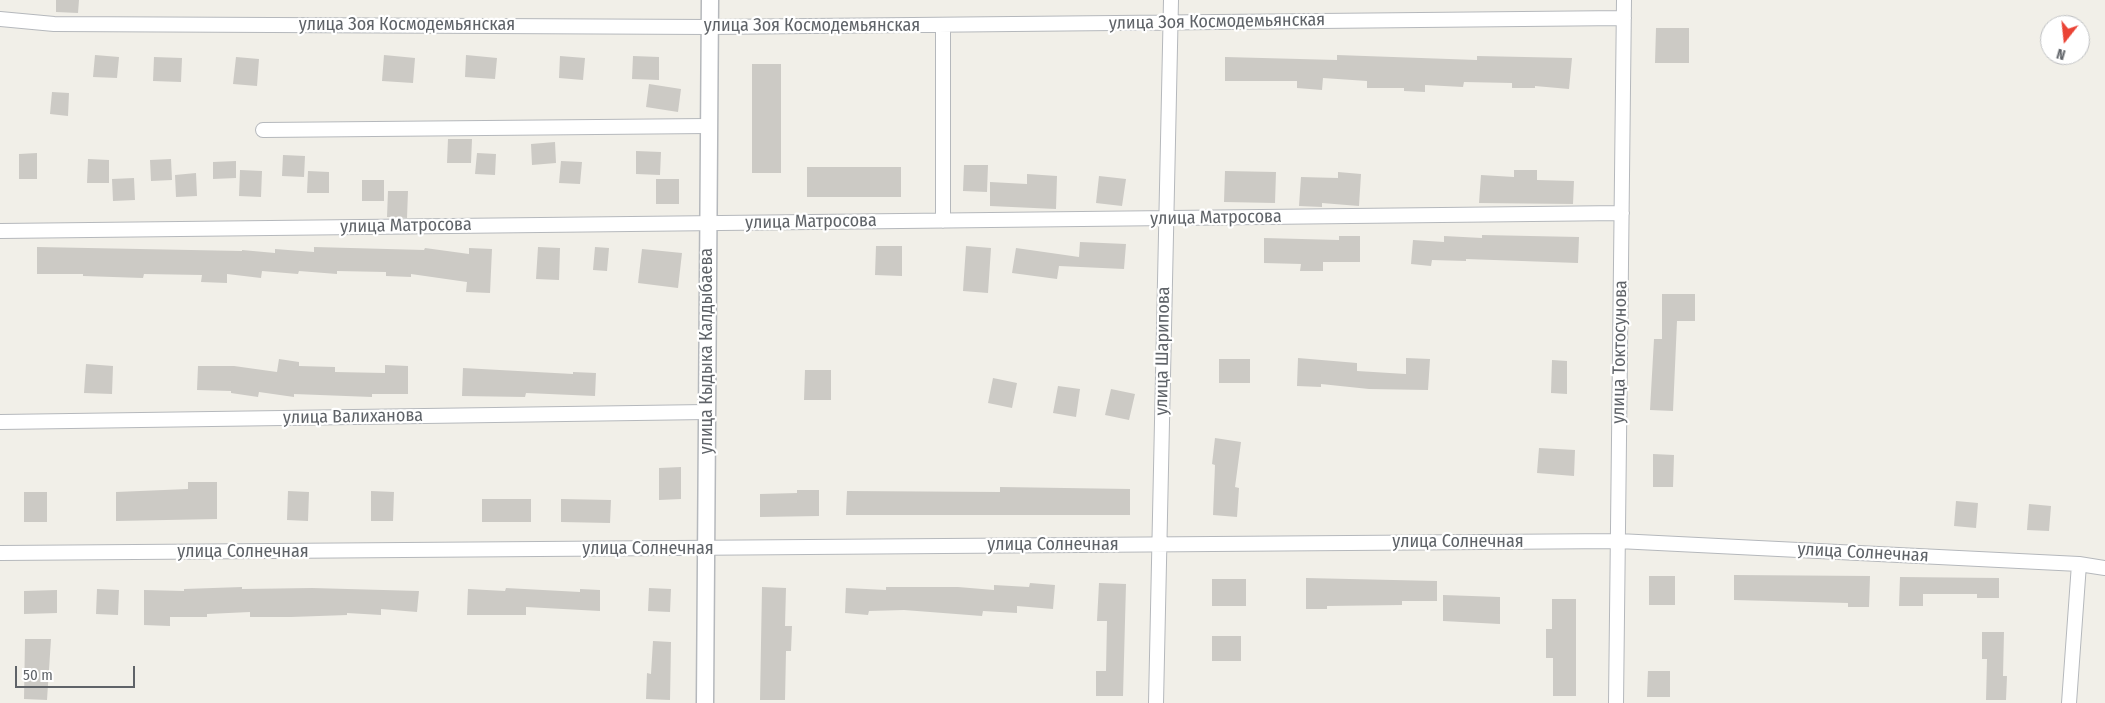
<!DOCTYPE html>
<html>
<head>
<meta charset="utf-8">
<style>
	body { margin:0 }
	#map { position:relative; width:2105px; height:703px; overflow:hidden; background:#f1efe8; font-family:"Fira Sans Condensed",sans-serif }
	canvas { display:block }
	.north { position:absolute; left:2040px; top:15px; width:50px; height:50px; box-sizing:border-box; background:#fff; border:1px solid #bfc1c3; border-radius:50%; rotate:196deg; font-size:14px; font-weight:700; line-height:20px; text-align:center; color:#5f6368 }
	.north::after { content:''; display:block; margin:auto; width:18px; height:22px; background:#ea4335; clip-path:polygon(50% 0,100% 100%,50% 72%,0 100%) }
	.scale { position:absolute; left:15px; top:666px; width:120px; height:22px; box-sizing:border-box; border:2px solid #5f6368; border-top:0; padding-left:6px; font-size:15px; line-height:18px; white-space:nowrap; color:#5f6368; -webkit-text-stroke:4px #fff; paint-order:stroke }
</style>
</head>
<body>
<div id="map">
<canvas width="2105" height="703"></canvas>
<div class="north">N</div>
<div class="scale">50 m</div>
</div>
<script>
const context = document.querySelector('canvas').getContext('2d');
context.lineJoin = 'round';
function fill(path, color) {
  context.fillStyle = color;
  context.fill(path, 'evenodd');
}
function shape(rows) {
  const path = new Path2D();
  for (const r of rows) {
    path.moveTo(r[0], r[1]);
    for (let i = 2; i < r.length; i += 2) path.lineTo(r[i], r[i + 1]);
  }
  return path;
}
function stroke(path, color, width, dash) {
  context.strokeStyle = color;
  context.lineWidth = width;
  context.lineCap = dash ? 'butt' : 'round';
  context.setLineDash(dash || []);
  context.stroke(path);
}
function label(font, color, halo, rows, align = 'center') {
  context.font = font + ' "Fira Sans Condensed",sans-serif';
  context.lineWidth = 4.5;
  context.setLineDash([]);
  context.textBaseline = 'middle';
  context.strokeStyle = halo;
  context.fillStyle = color;
  for (const [text, x, y, turn = 0] of rows) {
    context.save();
    context.translate(x, y);
    context.rotate((+turn || 0) * Math.PI / 180);
    context.textAlign = isNaN(turn) ? turn : align;
    if (halo) context.strokeText(text, 0, 0);
    context.fillText(text, 0, 0);
    context.restore();
  }
}
fill(shape([
	[56,0,79,0,78,13,56,12],
	[1656,28,1689,28,1689,63,1655,63],
	[95,55,119,57,117,78,93,77],
	[384,55,415,58,413,83,382,81],
	[466,55,497,58,495,79,465,77],
	[1337,55,1477,60,1477,56,1572,58,1569,89,1535,86,1535,88,1512,88,1512,83,1464,82,1463,87,1425,85,1425,92,1404,91,1404,88,1367,88,1367,81,1323,78,1322,90,1297,88,1297,81,1225,81,1225,57,1337,60],
	[560,56,585,58,583,80,559,78],
	[633,56,659,57,659,80,632,79],
	[154,57,182,58,181,82,153,81],
	[236,57,259,59,257,86,233,84],
	[752,64,781,64,781,173,752,173],
	[649,84,681,89,678,112,646,107],
	[52,92,69,93,68,116,50,114],
	[448,139,472,139,471,163,447,163],
	[555,142,556,163,532,165,531,144],
	[636,151,661,152,660,175,636,174],
	[37,153,37,179,19,179,19,154],
	[477,153,496,154,495,175,475,174],
	[283,155,305,156,304,177,282,176],
	[88,159,109,160,109,183,87,183],
	[171,159,172,180,151,181,150,160],
	[236,161,236,178,213,179,213,162],
	[561,161,582,162,580,184,559,183],
	[964,165,988,165,987,192,963,191],
	[807,167,901,167,901,197,807,197],
	[240,170,262,171,261,197,239,196],
	[1514,170,1537,170,1537,180,1574,181,1573,204,1479,203,1481,175,1514,177],
	[308,171,329,172,329,193,307,193],
	[1225,171,1276,172,1275,203,1224,202],
	[1338,172,1361,174,1359,206,1322,203,1322,207,1299,206,1301,177,1338,178],
	[196,173,197,196,176,197,175,175],
	[1027,174,1057,176,1056,209,990,206,990,182,1027,184],
	[1099,176,1126,179,1122,206,1096,203],
	[134,178,135,200,113,201,112,179],
	[656,179,679,179,679,204,656,204],
	[362,180,384,180,384,201,362,201],
	[388,191,408,191,407,218,387,217],
	[1482,235,1579,237,1578,263,1466,259,1466,261,1432,260,1431,266,1411,264,1413,240,1444,242,1444,236,1482,238],
	[1339,236,1360,236,1360,262,1323,262,1323,271,1300,271,1301,264,1264,263,1264,238,1339,240],
	[1080,242,1126,244,1124,269,1059,266,1057,279,1012,273,1016,248,1079,257],
	[876,246,902,246,902,276,875,275],
	[966,246,991,248,988,293,963,291],
	[37,247,242,251,242,250,275,253,275,249,314,252,314,247,424,250,425,248,469,254,469,248,492,249,490,293,466,292,467,282,411,274,411,277,386,276,386,272,337,271,337,274,299,271,298,274,262,271,261,278,227,274,227,283,201,282,202,275,144,274,143,278,83,276,83,274,37,274],
	[538,247,560,248,559,280,536,279],
	[595,247,609,248,607,271,593,270],
	[642,249,682,253,678,288,638,283],
	[1662,294,1695,294,1695,321,1677,321,1673,411,1650,410,1654,339,1662,339],
	[1298,358,1357,363,1357,371,1406,374,1406,358,1430,359,1428,390,1369,389,1321,384,1321,387,1297,386],
	[279,359,299,362,299,366,335,367,335,372,385,373,385,365,408,366,408,394,372,394,372,397,294,394,294,397,259,392,258,397,231,393,231,391,197,390,198,366,234,366,277,372],
	[1219,359,1250,359,1250,383,1219,383],
	[1552,360,1567,361,1567,394,1551,393],
	[86,364,113,366,112,394,84,393],
	[463,368,573,374,573,372,596,373,595,396,526,393,525,397,462,396],
	[805,370,831,370,831,400,804,400],
	[993,378,1017,383,1012,408,988,403],
	[1058,386,1080,389,1076,417,1053,413],
	[1111,389,1135,394,1129,420,1105,415],
	[1215,438,1241,442,1235,487,1239,488,1237,517,1213,515,1215,465,1212,464],
	[1539,448,1575,450,1574,476,1537,473],
	[1653,454,1674,455,1673,487,1653,487],
	[681,467,681,499,659,500,659,468],
	[188,482,217,482,217,519,116,521,116,492,188,489],
	[1000,487,1130,489,1130,515,846,515,847,491,1000,492],
	[797,490,819,490,819,516,760,517,760,494,797,493],
	[288,491,309,492,308,521,287,520],
	[371,491,394,492,393,521,371,521],
	[24,492,47,492,47,522,24,522],
	[482,499,531,499,531,522,482,522],
	[561,499,611,500,610,523,561,522],
	[1956,501,1978,503,1976,528,1954,526],
	[2029,504,2051,506,2049,531,2027,530],
	[1734,575,1870,576,1869,607,1848,607,1848,603,1734,600],
	[1649,576,1675,576,1675,605,1649,605],
	[1900,577,1999,578,1999,598,1977,598,1977,594,1923,594,1923,606,1899,606],
	[1306,578,1437,581,1437,601,1402,601,1402,605,1327,606,1327,609,1306,609],
	[1212,579,1246,579,1246,606,1212,606],
	[1030,583,1055,585,1053,609,1017,606,1017,613,983,611,982,616,904,610,869,611,868,615,845,613,846,588,886,590,886,587,958,587,994,590,994,585,1029,587],
	[1099,583,1126,584,1123,696,1096,696,1096,671,1106,671,1107,621,1097,621],
	[242,587,242,589,312,588,419,591,417,612,381,609,381,615,347,613,347,615,291,617,250,617,250,612,207,614,207,617,170,617,170,626,144,625,144,590,184,591,184,589],
	[762,587,786,588,785,626,792,626,791,651,786,651,785,700,760,700],
	[506,588,580,592,580,589,600,590,600,611,526,607,526,615,467,615,468,589,505,591],
	[649,588,671,589,670,612,648,611],
	[97,589,119,590,118,615,96,614],
	[57,590,57,613,24,614,24,591],
	[1443,595,1500,597,1500,624,1443,621],
	[1552,599,1576,599,1576,696,1553,696,1553,658,1546,658,1546,629,1552,629],
	[1982,632,2004,632,2003,676,2007,676,2006,700,1986,700,1987,659,1982,659],
	[1212,636,1241,636,1241,661,1212,661],
	[25,639,51,639,47,700,24,699],
	[653,641,671,642,670,700,646,699,647,673,651,674],
	[1648,671,1670,671,1670,697,1647,697]
]), '#cccac5');
const minor = shape([
	[0,19,54,24,709,27,1624,18],
	[943,25,943,221],
	[263,130,708,126],
	[0,231,1622,213],
	[0,422,707,412],
	[0,553,1618,541,2079,564,2105,568],
	[1156,703,1171,0],
	[1616,703,1624,0],
	[2069,703,2079,564]
]);
const tertiary = shape([
	[705,703,710,0]
]);
stroke(minor, '#b5b8bc', 16);
stroke(tertiary, '#b5b8bc', 19);
stroke(minor, '#fff', 14);
stroke(tertiary, '#fff', 16);
label('18px', '#5f6368', '#fff', [
	["улица Зоя Космодемьянская",1217,22,-1],
	["улица Зоя Космодемьянская",407,25],
	["улица Зоя Космодемьянская",812,26],
	["улица Матросова",1216,218,-1],
	["улица Матросова",811,222,-1],
	["улица Матросова",406,226,-1],
	["улица Кыдыка Калдыбаева",707,351,-90],
	["улица Шарипова",1163,351,-89],
	["улица Токтосунова",1620,352,-89],
	["улица Валиханова",353,417,-1],
	["улица Солнечная",1458,542],
	["улица Солнечная",1053,545],
	["улица Солнечная",648,549],
	["улица Солнечная",243,552],
	["улица Солнечная",1863,553,3]
]);
</script>
</body>
</html>
